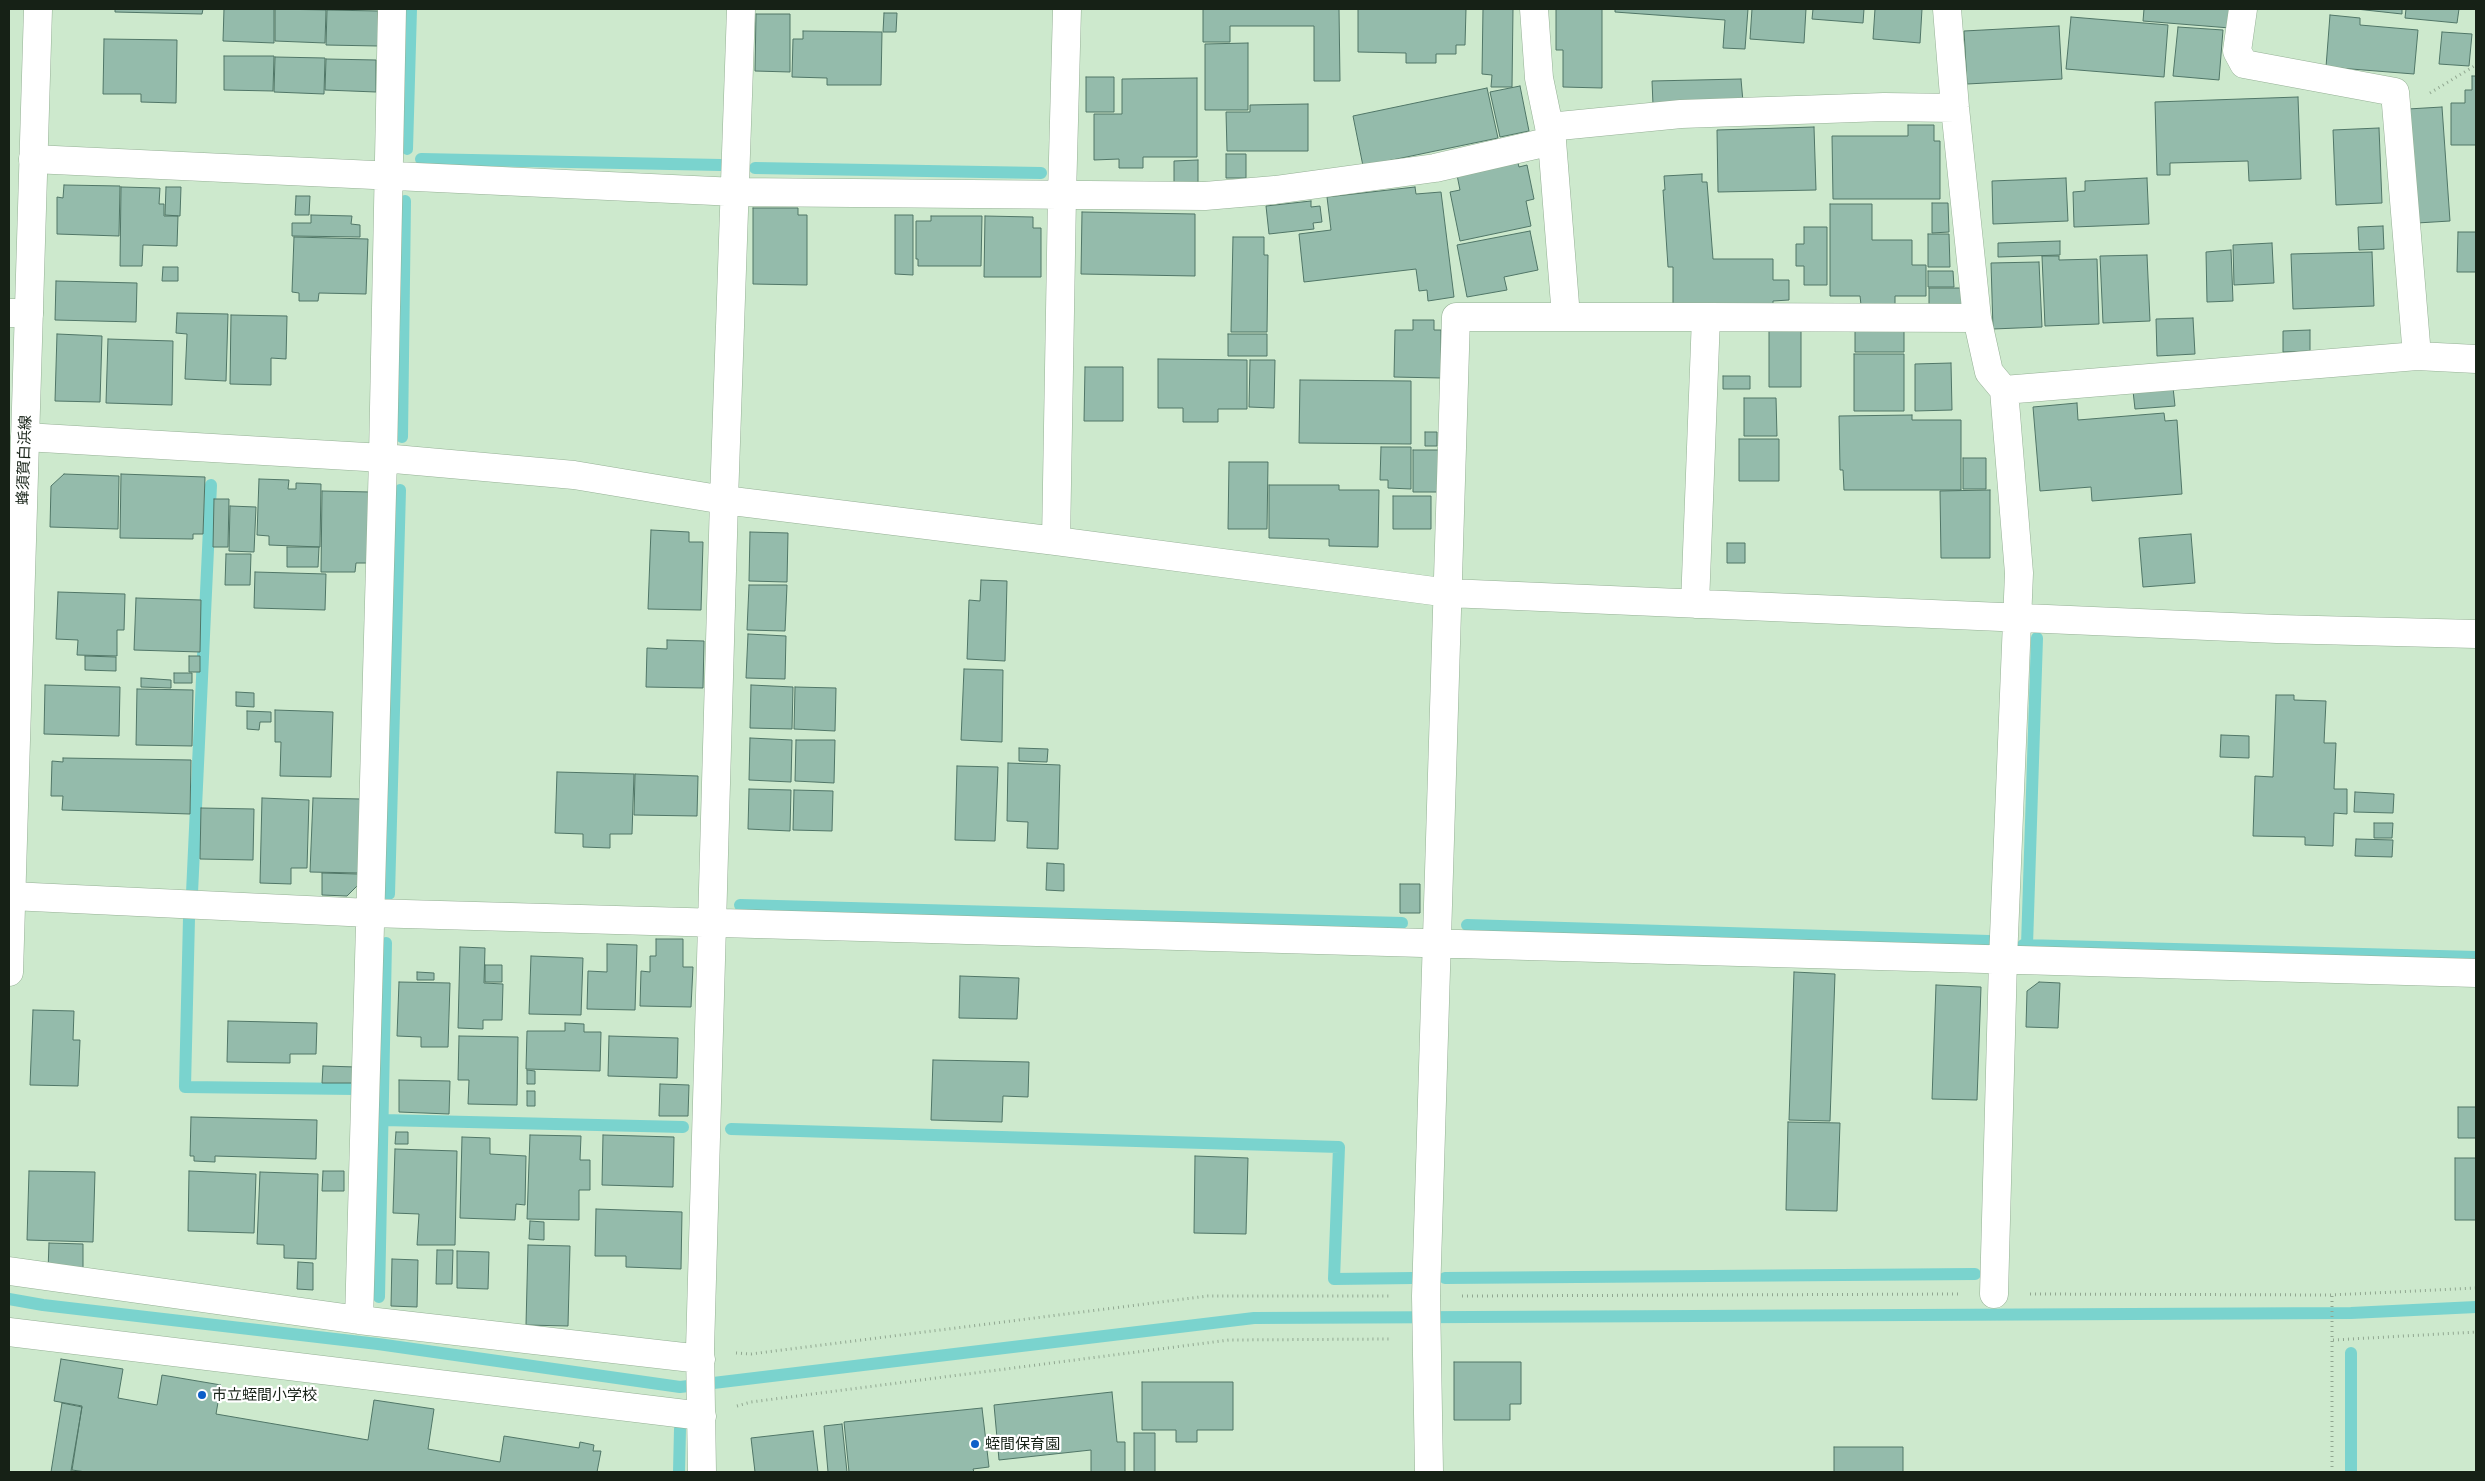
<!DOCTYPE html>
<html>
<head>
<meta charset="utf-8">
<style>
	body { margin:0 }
	#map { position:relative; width:2485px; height:1481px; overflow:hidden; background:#cde9cd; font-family:"Exo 2",sans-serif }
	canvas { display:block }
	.frame { position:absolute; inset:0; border:10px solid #162116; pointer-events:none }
</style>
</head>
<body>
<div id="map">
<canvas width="2485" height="1481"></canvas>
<div class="frame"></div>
</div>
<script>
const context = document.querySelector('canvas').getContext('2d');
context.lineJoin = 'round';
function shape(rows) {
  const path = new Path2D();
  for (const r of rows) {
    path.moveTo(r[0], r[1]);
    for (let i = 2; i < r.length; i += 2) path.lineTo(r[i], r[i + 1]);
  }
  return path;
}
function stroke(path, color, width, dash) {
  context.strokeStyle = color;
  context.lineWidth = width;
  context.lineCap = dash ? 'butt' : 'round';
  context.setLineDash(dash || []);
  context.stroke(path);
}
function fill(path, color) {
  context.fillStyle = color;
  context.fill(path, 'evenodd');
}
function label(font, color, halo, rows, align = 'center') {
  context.font = font + ' "Exo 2","Noto Sans JP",sans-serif';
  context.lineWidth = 4.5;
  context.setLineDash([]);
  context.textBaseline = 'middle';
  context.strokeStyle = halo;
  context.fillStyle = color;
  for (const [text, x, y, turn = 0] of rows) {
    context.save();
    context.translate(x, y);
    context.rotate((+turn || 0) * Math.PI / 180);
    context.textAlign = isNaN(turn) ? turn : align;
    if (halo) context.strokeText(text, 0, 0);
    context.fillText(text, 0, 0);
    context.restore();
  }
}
stroke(shape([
	[407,149,411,9],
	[421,159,721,165],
	[755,168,1041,173],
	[402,437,405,201],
	[192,893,211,485],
	[389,894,400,490],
	[740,905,1402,923],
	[189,918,185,1087,355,1089],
	[1467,925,1989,941],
	[2023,945,2476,957],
	[2027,945,2037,638],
	[383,1120,683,1127],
	[731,1129,1339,1147,1334,1279,1413,1278],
	[1445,1278,1975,1274],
	[379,1297,386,943],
	[9,1299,43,1305,378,1344,680,1387,1254,1318,2351,1313,2476,1307],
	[2351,1353,2351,1472],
	[679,1472,680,1429]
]), '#7ad3ce', 12);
const building = shape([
	[115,9,203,9,202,14,115,12,115,9],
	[224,9,274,9,274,43,223,41,224,9],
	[275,9,326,10,325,43,275,41,275,9],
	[1203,9,1339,9,1340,81,1314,81,1314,26,1230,26,1230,42,1203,42,1203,9],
	[1358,9,1466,9,1465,45,1456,45,1456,54,1436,54,1436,63,1406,63,1406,53,1358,52,1358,9],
	[1483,9,1513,9,1512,87,1491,87,1492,75,1482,74,1483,9],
	[1556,9,1602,9,1602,88,1563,87,1563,50,1556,50,1556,9],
	[1615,9,1748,9,1745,49,1723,48,1725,20,1615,12,1615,9],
	[1752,9,1806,9,1804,43,1750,39,1752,9],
	[1813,9,1864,9,1863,23,1812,19,1813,9],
	[1875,9,1922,9,1920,43,1873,39,1875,9],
	[2144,9,2232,9,2230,28,2143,21,2144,9],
	[2356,9,2402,9,2402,14,2356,9],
	[2406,9,2459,9,2457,23,2405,18,2406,9],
	[327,10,378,11,378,46,326,45,327,10],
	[884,13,897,13,896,32,883,32,884,13],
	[756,14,790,14,790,72,755,71,756,14],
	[2330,15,2360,18,2360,25,2418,30,2414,74,2326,67,2330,15],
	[2071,17,2168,25,2164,77,2066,69,2071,17],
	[2059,26,2062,79,1967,84,1964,31,2059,26],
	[2178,27,2223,30,2219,80,2173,76,2178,27],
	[803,31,882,32,881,85,827,85,827,78,792,77,793,39,803,39,803,31],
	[2442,32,2472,34,2469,66,2439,64,2442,32],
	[104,39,177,40,176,103,141,102,141,94,103,94,104,39],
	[1248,43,1248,110,1205,110,1205,44,1248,43],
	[224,56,274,56,273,91,224,90,224,56],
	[275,57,325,58,324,94,274,92,275,57],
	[326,59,376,60,376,92,325,90,326,59],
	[2472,76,2476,76,2476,145,2451,145,2451,103,2465,103,2465,90,2472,90,2472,76],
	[1086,77,1114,77,1114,112,1086,112,1086,77],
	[1197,78,1197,157,1143,157,1143,168,1119,168,1119,159,1094,160,1094,114,1122,114,1122,79,1197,78],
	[1741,79,1743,102,1653,105,1652,81,1741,79],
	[1520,86,1529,131,1500,137,1490,92,1520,86],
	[1487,88,1498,138,1363,166,1353,116,1487,88],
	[2298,97,2301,179,2249,181,2248,161,2170,163,2170,175,2157,175,2155,102,2298,97],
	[1308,104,1308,151,1227,151,1226,112,1250,112,1250,105,1308,104],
	[2442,107,2450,221,2417,223,2408,109,2442,107],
	[1908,125,1934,125,1934,141,1940,141,1940,199,1833,199,1832,136,1908,136,1908,125],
	[1814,127,1816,190,1718,192,1717,130,1814,127],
	[2379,128,2382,203,2336,205,2333,130,2379,128],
	[1226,154,1246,154,1246,178,1226,178,1226,154],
	[1198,160,1198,183,1174,183,1174,161,1198,160],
	[1518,163,1519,167,1527,165,1534,199,1526,201,1531,226,1460,241,1450,192,1460,190,1457,175,1518,163],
	[1702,174,1702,182,1707,182,1713,259,1773,259,1773,280,1789,280,1789,300,1773,301,1773,304,1673,305,1673,267,1668,267,1663,190,1665,190,1664,176,1702,174],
	[2066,178,2068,221,1993,224,1992,181,2066,178],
	[2147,178,2149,224,2074,227,2073,192,2085,191,2085,181,2147,178],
	[64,185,120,186,119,236,57,234,57,197,63,198,64,185],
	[121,187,160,188,159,204,164,204,164,216,178,216,177,246,143,245,142,266,120,266,121,187],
	[166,187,181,187,180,216,165,215,166,187],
	[1415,187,1416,194,1441,192,1454,297,1428,301,1427,290,1419,291,1416,269,1304,282,1299,234,1331,230,1327,197,1415,187],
	[296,196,310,196,309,215,295,215,296,196],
	[1311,201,1311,207,1320,206,1322,222,1313,223,1314,229,1269,234,1266,206,1311,201],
	[1932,203,1948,203,1949,232,1932,233,1932,203],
	[1830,204,1872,204,1872,240,1912,240,1912,265,1926,265,1926,296,1895,296,1895,305,1861,305,1860,296,1830,296,1830,204],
	[753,208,798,208,798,215,807,215,807,285,753,284,753,208],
	[1082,212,1195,214,1195,276,1081,274,1082,212],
	[311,215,352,216,351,224,360,225,360,237,292,236,292,223,311,223,311,215],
	[895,215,913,215,913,275,895,274,895,215],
	[931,216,982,216,981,266,918,266,918,259,916,259,916,221,931,221,931,216],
	[985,216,1033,217,1033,228,1041,228,1041,277,984,277,985,216],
	[2383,226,2384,249,2359,250,2358,227,2383,226],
	[1804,227,1827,227,1827,285,1804,285,1804,266,1796,266,1796,244,1804,244,1804,227],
	[1530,231,1538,270,1504,277,1507,290,1467,297,1457,245,1530,231],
	[2458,232,2476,232,2476,272,2457,272,2458,232],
	[1928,234,1949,234,1950,267,1928,267,1928,234],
	[294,237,368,239,366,294,319,293,318,301,299,301,299,293,292,292,294,237],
	[1233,237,1264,237,1264,255,1268,255,1267,332,1231,332,1233,237],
	[2060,241,2060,255,1998,257,1998,243,2060,241],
	[2272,243,2274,283,2234,285,2233,245,2272,243],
	[2231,250,2233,301,2207,302,2206,252,2231,250],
	[2372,252,2374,306,2293,309,2291,254,2372,252],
	[2147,255,2150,321,2103,323,2100,256,2147,255],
	[2042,256,2059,256,2059,260,2097,259,2099,324,2045,326,2042,256],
	[2039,262,2042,327,1993,329,1991,263,2039,262],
	[163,267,178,267,178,281,162,281,163,267],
	[1928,271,1953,271,1954,287,1928,287,1928,271],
	[56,281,137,283,136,322,55,320,56,281],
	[1929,288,1963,288,1963,307,1929,307,1929,288],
	[177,313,228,314,226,381,185,379,187,334,176,333,177,313],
	[231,315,287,316,286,359,271,358,271,385,230,384,231,315],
	[2193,318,2195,354,2157,356,2156,319,2193,318],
	[1413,320,1434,320,1434,330,1441,330,1441,378,1394,377,1395,330,1413,330,1413,320],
	[1904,327,1904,352,1855,352,1855,328,1904,327],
	[1769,328,1801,328,1801,387,1769,387,1769,328],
	[2310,330,2310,351,2283,352,2283,331,2310,330],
	[57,334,102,336,100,402,55,401,57,334],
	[1228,334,1267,334,1267,356,1228,356,1228,334],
	[108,339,173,341,172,405,106,403,108,339],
	[1854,354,1904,354,1904,411,1854,411,1854,354],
	[1158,359,1247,360,1247,409,1218,409,1218,422,1183,422,1183,408,1158,408,1158,359],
	[1250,360,1275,360,1274,408,1249,407,1250,360],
	[1951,363,1952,410,1915,411,1915,364,1951,363],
	[1085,367,1123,367,1123,421,1084,421,1085,367],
	[1723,376,1750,376,1750,389,1723,389,1723,376],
	[1300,380,1411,381,1411,444,1299,443,1300,380],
	[2173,387,2175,406,2135,409,2133,391,2173,387],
	[1744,398,1776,398,1777,436,1744,436,1744,398],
	[2077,403,2078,420,2164,413,2165,421,2177,420,2182,494,2092,501,2091,487,2040,491,2033,407,2077,403],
	[1912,415,1912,420,1961,420,1961,490,1844,490,1843,470,1840,470,1839,416,1912,415],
	[1425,432,1437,432,1437,446,1425,446,1425,432],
	[1739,439,1779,439,1779,481,1739,481,1739,439],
	[1381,447,1411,447,1411,489,1388,488,1388,480,1380,480,1381,447],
	[1413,450,1440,450,1440,492,1413,492,1413,450],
	[1963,458,1986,458,1986,489,1963,489,1963,458],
	[1229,462,1268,462,1267,529,1228,529,1229,462],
	[64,474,119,476,118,529,50,527,51,486,64,474],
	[121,474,205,477,203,534,193,534,193,539,120,538,121,474],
	[259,479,289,480,288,489,296,489,296,483,321,484,320,547,269,545,269,536,257,535,259,479],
	[1269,485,1339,485,1339,490,1379,490,1378,547,1329,546,1329,539,1269,538,1269,485],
	[1990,490,1990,558,1941,558,1940,491,1990,490],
	[322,491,370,492,368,563,356,563,355,572,321,572,322,491],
	[1393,496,1431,496,1431,529,1393,529,1393,496],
	[214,499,229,499,228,547,213,547,214,499],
	[230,506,256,507,254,552,229,551,230,506],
	[651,530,689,532,689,542,703,542,701,610,648,609,651,530],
	[750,532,788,533,787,582,749,581,750,532],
	[2191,534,2195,583,2143,587,2139,538,2191,534],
	[1727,543,1745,543,1745,563,1727,563,1727,543],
	[287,547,319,547,318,567,287,567,287,547],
	[226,554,251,554,250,585,225,585,226,554],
	[255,572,326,574,325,610,254,608,255,572],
	[981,580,1007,581,1005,661,967,659,969,600,980,601,981,580],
	[749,585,787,585,785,631,747,630,749,585],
	[58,592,125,594,124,630,117,630,117,656,77,655,78,640,56,639,58,592],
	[136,598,201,600,200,652,134,650,136,598],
	[748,634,786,636,785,679,746,678,748,634],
	[667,640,704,641,703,688,646,687,647,648,667,649,667,640],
	[85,656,116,657,116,671,85,670,85,656],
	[189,656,200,656,200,672,189,672,189,656],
	[964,669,1003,670,1002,742,961,740,964,669],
	[174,673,192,673,192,683,174,683,174,673],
	[141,678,171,680,171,688,141,687,141,678],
	[45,685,120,687,119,736,44,734,45,685],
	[751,685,793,687,792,729,750,728,751,685],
	[795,687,836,688,835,731,794,729,795,687],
	[137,689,193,690,192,746,136,745,137,689],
	[236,692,254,693,254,707,236,706,236,692],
	[2276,695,2294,695,2294,700,2326,701,2324,743,2336,743,2334,789,2347,789,2347,814,2334,813,2333,846,2305,845,2305,837,2253,836,2255,776,2273,777,2276,695],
	[275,710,333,712,331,777,280,776,281,742,275,742,275,710],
	[247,711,271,712,271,722,260,722,259,730,247,729,247,711],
	[2221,735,2249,736,2249,758,2220,757,2221,735],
	[750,738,792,740,791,782,749,780,750,738],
	[796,740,835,740,834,783,795,781,796,740],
	[1019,748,1048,749,1047,762,1019,761,1019,748],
	[63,758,191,760,190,814,62,810,63,796,51,796,52,761,63,762,63,758],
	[1008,763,1060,765,1058,849,1027,848,1028,822,1007,821,1008,763],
	[957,766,998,767,995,841,955,840,957,766],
	[557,772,634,774,632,834,610,834,610,848,583,847,583,834,555,833,557,772],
	[635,774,698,776,697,816,634,815,635,774],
	[749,789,791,790,790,831,748,829,749,789],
	[794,790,833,791,832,831,793,830,794,790],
	[2355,792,2394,794,2393,813,2354,812,2355,792],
	[262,798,309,800,307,868,291,868,291,884,260,883,262,798],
	[313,798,360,799,359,873,310,872,313,798],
	[201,808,254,809,253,860,200,859,201,808],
	[2374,823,2393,823,2392,838,2374,838,2374,823],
	[2356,839,2393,840,2392,857,2355,856,2356,839],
	[1047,863,1064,864,1064,891,1046,890,1047,863],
	[322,873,358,874,358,885,347,896,322,895,322,873],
	[1400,884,1420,884,1420,913,1400,913,1400,884],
	[656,939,683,939,683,967,693,967,691,1007,640,1006,641,971,650,972,650,956,656,956,656,939],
	[607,944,637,945,635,1010,587,1009,588,971,607,972,607,944],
	[460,947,485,948,484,983,503,984,502,1020,483,1020,483,1029,458,1028,460,947],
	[531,956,583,958,581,1015,529,1014,531,956],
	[485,965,502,965,502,982,485,982,485,965],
	[417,972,434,973,434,980,417,980,417,972],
	[1794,972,1835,974,1830,1121,1789,1120,1794,972],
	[960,976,1019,978,1017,1019,959,1018,960,976],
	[399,982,450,983,448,1047,421,1047,421,1037,397,1036,399,982],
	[2039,982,2060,983,2058,1028,2026,1027,2027,991,2039,982],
	[1936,985,1981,987,1977,1100,1932,1099,1936,985],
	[33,1010,74,1011,73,1040,80,1040,78,1086,30,1085,33,1010],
	[228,1021,317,1023,316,1054,290,1054,290,1063,227,1062,228,1021],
	[565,1023,584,1024,584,1032,601,1032,600,1071,526,1069,527,1031,565,1031,565,1023],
	[459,1036,518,1037,517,1105,468,1104,469,1080,458,1080,459,1036],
	[609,1036,678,1038,677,1078,608,1076,609,1036],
	[933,1060,1029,1062,1028,1097,1003,1096,1002,1122,931,1120,933,1060],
	[323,1066,356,1067,356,1083,322,1083,323,1066],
	[527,1070,535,1071,535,1084,527,1084,527,1070],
	[399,1080,450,1081,449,1114,399,1112,399,1080],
	[660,1084,689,1085,688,1116,659,1116,660,1084],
	[527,1091,535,1091,535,1106,527,1106,527,1091],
	[2458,1107,2476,1107,2476,1138,2458,1138,2458,1107],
	[191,1117,317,1120,316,1159,215,1156,215,1162,194,1161,194,1156,190,1156,191,1117],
	[1788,1122,1840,1123,1837,1211,1786,1210,1788,1122],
	[396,1132,408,1132,408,1144,395,1144,396,1132],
	[530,1135,581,1136,580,1160,590,1160,590,1190,579,1190,579,1220,527,1219,530,1135],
	[603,1135,674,1137,673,1187,602,1185,603,1135],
	[462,1137,490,1138,490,1154,526,1156,525,1205,516,1204,515,1220,460,1218,462,1137],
	[395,1149,457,1151,455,1245,417,1245,419,1214,393,1213,395,1149],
	[1195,1156,1248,1158,1246,1234,1194,1233,1195,1156],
	[2455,1158,2476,1158,2476,1220,2455,1220,2455,1158],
	[29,1171,95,1172,93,1242,27,1240,29,1171],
	[189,1171,256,1174,254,1233,188,1231,189,1171],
	[323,1171,344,1171,344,1191,322,1191,323,1171],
	[260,1172,318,1174,316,1259,284,1258,284,1245,257,1244,260,1172],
	[596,1209,682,1212,681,1269,626,1267,626,1256,595,1256,596,1209],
	[530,1221,544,1222,544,1240,529,1239,530,1221],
	[49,1243,83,1244,83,1272,48,1271,49,1243],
	[528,1245,570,1246,568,1326,526,1325,528,1245],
	[437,1250,453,1250,452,1284,436,1284,437,1250],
	[457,1251,489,1252,488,1289,457,1288,457,1251],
	[392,1259,418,1260,417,1307,391,1306,392,1259],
	[298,1262,313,1263,313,1290,297,1289,298,1262],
	[61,1359,123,1369,118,1398,157,1405,162,1375,221,1385,216,1414,368,1440,374,1400,434,1409,428,1449,500,1462,504,1436,579,1448,580,1442,594,1445,593,1451,601,1451,597,1472,86,1472,72,1470,82,1406,54,1401,61,1359],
	[1454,1362,1521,1362,1521,1404,1510,1404,1510,1420,1454,1420,1454,1362],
	[1142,1382,1233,1382,1233,1430,1197,1430,1197,1442,1176,1442,1176,1430,1142,1430,1142,1382],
	[1112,1392,1117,1442,1125,1442,1125,1472,1091,1472,1091,1450,999,1460,994,1405,1112,1392],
	[62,1403,82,1407,71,1471,80,1472,51,1472,62,1403],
	[982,1408,989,1467,973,1469,974,1472,849,1472,844,1422,982,1408],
	[842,1424,847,1472,828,1472,824,1426,842,1424],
	[813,1431,818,1472,755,1472,751,1438,813,1431],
	[1134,1433,1155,1433,1155,1472,1134,1472,1134,1433],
	[1834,1447,1903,1447,1903,1472,1834,1472,1834,1447]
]);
fill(building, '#94bbab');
stroke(building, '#507667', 1);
const street = shape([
	[1534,9,1539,78,1552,141,1566,317],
	[1947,9,1955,108,1977,318,1989,372,2004,390,2019,573,2003,960,1994,1294],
	[2243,9,2237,51,2244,64,2395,92,2417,356],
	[1549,127,1681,114,1884,107,1955,108],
	[33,159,736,192,1205,196,1275,190,1435,168,1552,141],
	[9,313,29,313],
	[1706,317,1977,318],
	[2004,390,2417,356,2476,359],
	[25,437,383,458,574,475,724,500,1056,541,1449,593,2277,629,2476,634],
	[1056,541,1062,196,1067,9],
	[11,896,370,913,2476,973],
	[9,1271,359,1320,701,1359],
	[359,1320,383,458,392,9],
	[9,1332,702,1416],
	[702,1472,700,1349,724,500,741,9],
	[1429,1472,1426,1296,1456,317,1706,317,1695,604]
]);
const secondary = shape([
	[9,972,38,9]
]);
stroke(street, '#95b095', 29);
stroke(secondary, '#95b095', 29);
stroke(shape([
	[2430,93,2476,65],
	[2030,1294,2332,1295,2476,1288],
	[1462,1296,1958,1294],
	[2333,1340,2476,1332],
	[736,1353,751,1354,1208,1296,1391,1296],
	[737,1406,751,1402,1229,1340,1391,1339],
	[2332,1472,2332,1295]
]), '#91a791', 3, [1, 4]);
stroke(street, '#fff', 28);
stroke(secondary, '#fff', 28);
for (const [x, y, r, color] of [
	[202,1395,5,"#0c5ec8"],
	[975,1444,5,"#0c5ec8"]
]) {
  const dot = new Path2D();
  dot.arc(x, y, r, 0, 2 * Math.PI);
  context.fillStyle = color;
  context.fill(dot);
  stroke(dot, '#fff', 2);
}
label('15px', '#162116', '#fff', [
	["蜂須賀白浜線",24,460,-88]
]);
label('15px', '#162116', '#fff', [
	["市立蛭間小学校",212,1395],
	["蛭間保育園",985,1444]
], 'left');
</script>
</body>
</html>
